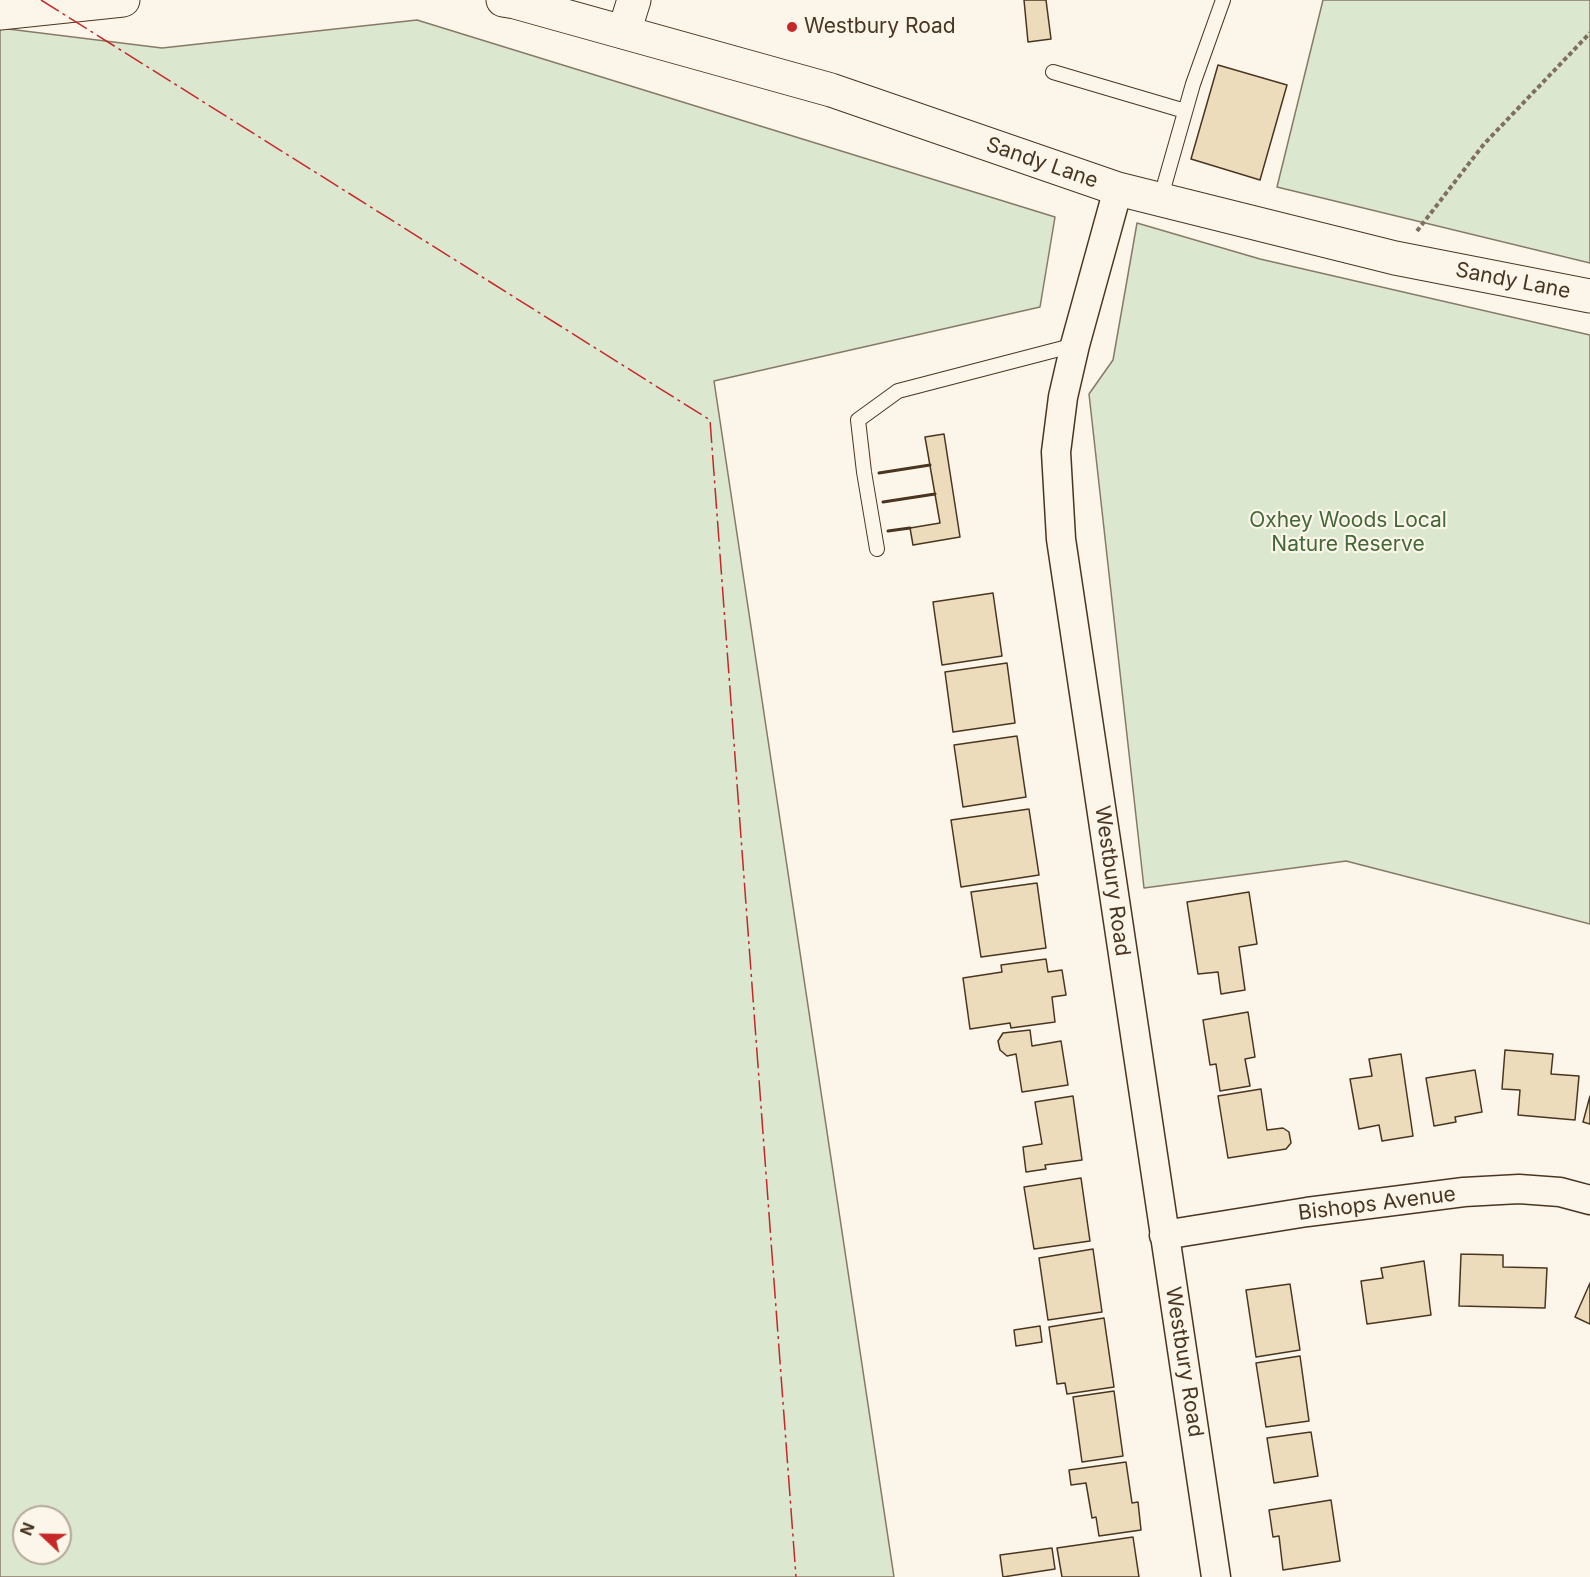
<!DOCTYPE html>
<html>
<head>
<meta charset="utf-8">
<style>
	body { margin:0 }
	#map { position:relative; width:1590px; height:1577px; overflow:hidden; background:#fbf6e9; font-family:Inter,sans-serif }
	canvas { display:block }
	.north { position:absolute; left:12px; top:1505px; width:60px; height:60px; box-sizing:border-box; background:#fbf6e9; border:2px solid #b4a999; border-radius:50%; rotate:292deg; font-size:16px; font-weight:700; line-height:24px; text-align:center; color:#4a3520 }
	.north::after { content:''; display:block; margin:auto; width:21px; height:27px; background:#c62828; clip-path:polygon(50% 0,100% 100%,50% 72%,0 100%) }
</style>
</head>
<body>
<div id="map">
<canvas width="1590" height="1577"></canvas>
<div class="north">N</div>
</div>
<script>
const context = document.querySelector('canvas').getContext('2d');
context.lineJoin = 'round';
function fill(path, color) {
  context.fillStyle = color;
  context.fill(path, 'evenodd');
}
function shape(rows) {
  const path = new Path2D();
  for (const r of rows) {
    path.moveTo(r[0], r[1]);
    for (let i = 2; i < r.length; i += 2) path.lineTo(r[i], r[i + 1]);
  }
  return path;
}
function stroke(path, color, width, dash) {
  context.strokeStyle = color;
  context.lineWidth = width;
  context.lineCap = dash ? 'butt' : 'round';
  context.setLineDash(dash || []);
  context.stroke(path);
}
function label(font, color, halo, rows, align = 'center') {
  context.font = font + ' Inter,sans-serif';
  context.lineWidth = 4.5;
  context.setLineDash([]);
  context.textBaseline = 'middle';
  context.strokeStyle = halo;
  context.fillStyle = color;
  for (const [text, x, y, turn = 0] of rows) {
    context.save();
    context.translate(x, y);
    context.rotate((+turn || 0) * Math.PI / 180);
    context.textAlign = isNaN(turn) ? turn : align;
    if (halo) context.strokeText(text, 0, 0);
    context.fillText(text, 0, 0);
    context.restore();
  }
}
const green = shape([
	[1323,0,1590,0,1590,263,1277,187,1323,0],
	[417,20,1055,217,1040,307,714,381,894,1577,0,1577,0,28,162,48,417,20],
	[24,1517,60,1517,60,1553,24,1553,24,1517],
	[1137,223,1260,259,1590,335,1590,924,1346,861,1144,888,1089,394,1113,360,1137,223]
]);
fill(green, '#dce7d0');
stroke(green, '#887966', 1.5);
const building = shape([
	[1024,0,1046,0,1051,39,1028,42,1024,0],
	[1218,65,1287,85,1260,180,1191,159,1218,65],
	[944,434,960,537,913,545,910,528,940,523,925,437,944,434],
	[993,593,1002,656,942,665,933,602,993,593],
	[1007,663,1015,723,953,732,945,672,1007,663],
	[1017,736,1026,797,963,807,954,745,1017,736],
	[1029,809,1039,875,961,887,951,820,1029,809],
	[1037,883,1046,948,981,957,971,892,1037,883],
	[1249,892,1257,944,1239,947,1245,990,1221,994,1218,972,1198,974,1187,902,1249,892],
	[1046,959,1048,972,1062,970,1066,995,1052,997,1055,1022,1011,1028,1010,1023,970,1029,963,978,1002,972,1001,965,1046,959],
	[1248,1012,1255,1057,1245,1059,1250,1086,1220,1091,1216,1064,1210,1065,1203,1020,1248,1012],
	[1030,1030,1032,1046,1061,1041,1068,1085,1022,1092,1016,1054,1007,1056,1000,1050,998,1041,1003,1033,1030,1030],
	[1505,1050,1553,1054,1551,1074,1579,1076,1575,1120,1518,1115,1520,1090,1502,1089,1505,1050],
	[1401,1054,1413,1136,1382,1141,1379,1125,1359,1129,1350,1079,1372,1076,1369,1059,1401,1054],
	[1475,1070,1482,1112,1455,1117,1456,1122,1434,1126,1426,1078,1475,1070],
	[1261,1089,1267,1130,1283,1128,1289,1132,1291,1143,1286,1149,1228,1158,1218,1096,1261,1089],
	[1073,1096,1082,1160,1045,1165,1046,1169,1026,1172,1023,1147,1042,1144,1035,1102,1073,1096],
	[1590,1096,1590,1124,1583,1122,1590,1096],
	[1081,1178,1090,1241,1034,1249,1024,1187,1081,1178],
	[1093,1249,1102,1312,1048,1320,1039,1258,1093,1249],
	[1461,1254,1503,1255,1503,1267,1547,1268,1545,1308,1459,1306,1461,1254],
	[1424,1261,1431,1315,1367,1324,1361,1281,1383,1278,1381,1268,1424,1261],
	[1590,1283,1590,1324,1575,1317,1590,1283],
	[1290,1284,1300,1350,1256,1357,1246,1290,1290,1284],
	[1104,1318,1114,1387,1067,1394,1065,1383,1057,1384,1049,1327,1104,1318],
	[1040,1326,1042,1342,1016,1346,1014,1330,1040,1326],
	[1300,1356,1309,1421,1266,1427,1256,1363,1300,1356],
	[1114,1391,1123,1456,1082,1462,1073,1397,1114,1391],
	[1311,1432,1318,1476,1274,1483,1267,1438,1311,1432],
	[1126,1462,1132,1503,1138,1502,1141,1530,1099,1536,1096,1517,1092,1518,1086,1483,1071,1485,1069,1470,1126,1462],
	[1331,1500,1340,1561,1283,1570,1279,1536,1273,1537,1269,1510,1331,1500],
	[1133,1537,1139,1577,1062,1577,1057,1548,1133,1537],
	[1052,1548,1055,1569,1003,1577,1000,1555,1052,1548]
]);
fill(building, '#ecdcbc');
stroke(building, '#4a3520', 1.5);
const service = shape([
	[1053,72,1185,111],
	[1160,200,1193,84,1223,0],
	[877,549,864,472,858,420,898,391,1075,345]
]);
const minor = shape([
	[1118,189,1075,345,1063,397,1056,452,1061,539,1216,1577],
	[1164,1235,1307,1212,1464,1192,1519,1189,1560,1192,1590,1200]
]);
const tertiary = shape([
	[624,32,634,0]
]);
const primary = shape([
	[503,0,515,2,831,90,1118,189,1395,258,1590,296],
	[0,13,123,0]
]);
stroke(service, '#4a3520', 16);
stroke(minor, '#4a3520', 31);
stroke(tertiary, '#4a3520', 35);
stroke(primary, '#4a3520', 35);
stroke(shape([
	[1417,231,1484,144,1590,33]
]), '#7f6f5c', 4, [4.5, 3]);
stroke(service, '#fbf6e9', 14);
stroke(minor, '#fbf6e9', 28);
stroke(tertiary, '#fbf6e9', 33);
stroke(primary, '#fbf6e9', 33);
stroke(shape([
	[879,473,930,465],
	[883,502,935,494],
	[888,531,910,528]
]), '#4a3520', 3);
stroke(shape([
	[41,0,710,420,796,1577]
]), '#c62828', 1.5, [21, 4.5, 3, 4.5]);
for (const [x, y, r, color] of [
	[792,27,6,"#c62828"]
]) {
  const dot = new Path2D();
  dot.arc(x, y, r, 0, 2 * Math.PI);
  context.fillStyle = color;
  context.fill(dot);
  stroke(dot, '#fbf6e9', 2);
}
label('21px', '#4a3520', '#fbf6e9', [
	["Westbury Road",804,27]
], 'left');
label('21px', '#4a3520', '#fbf6e9', [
	["Sandy Lane",1042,163,19],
	["Sandy Lane",1513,281,11],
	["Westbury Road",1112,881,82],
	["Bishops Avenue",1377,1204,-7],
	["Westbury Road",1184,1362,81]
]);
label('21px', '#436837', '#fbf6e9', [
	["Oxhey Woods Local",1348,521],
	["Nature Reserve",1348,545]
]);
</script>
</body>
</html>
